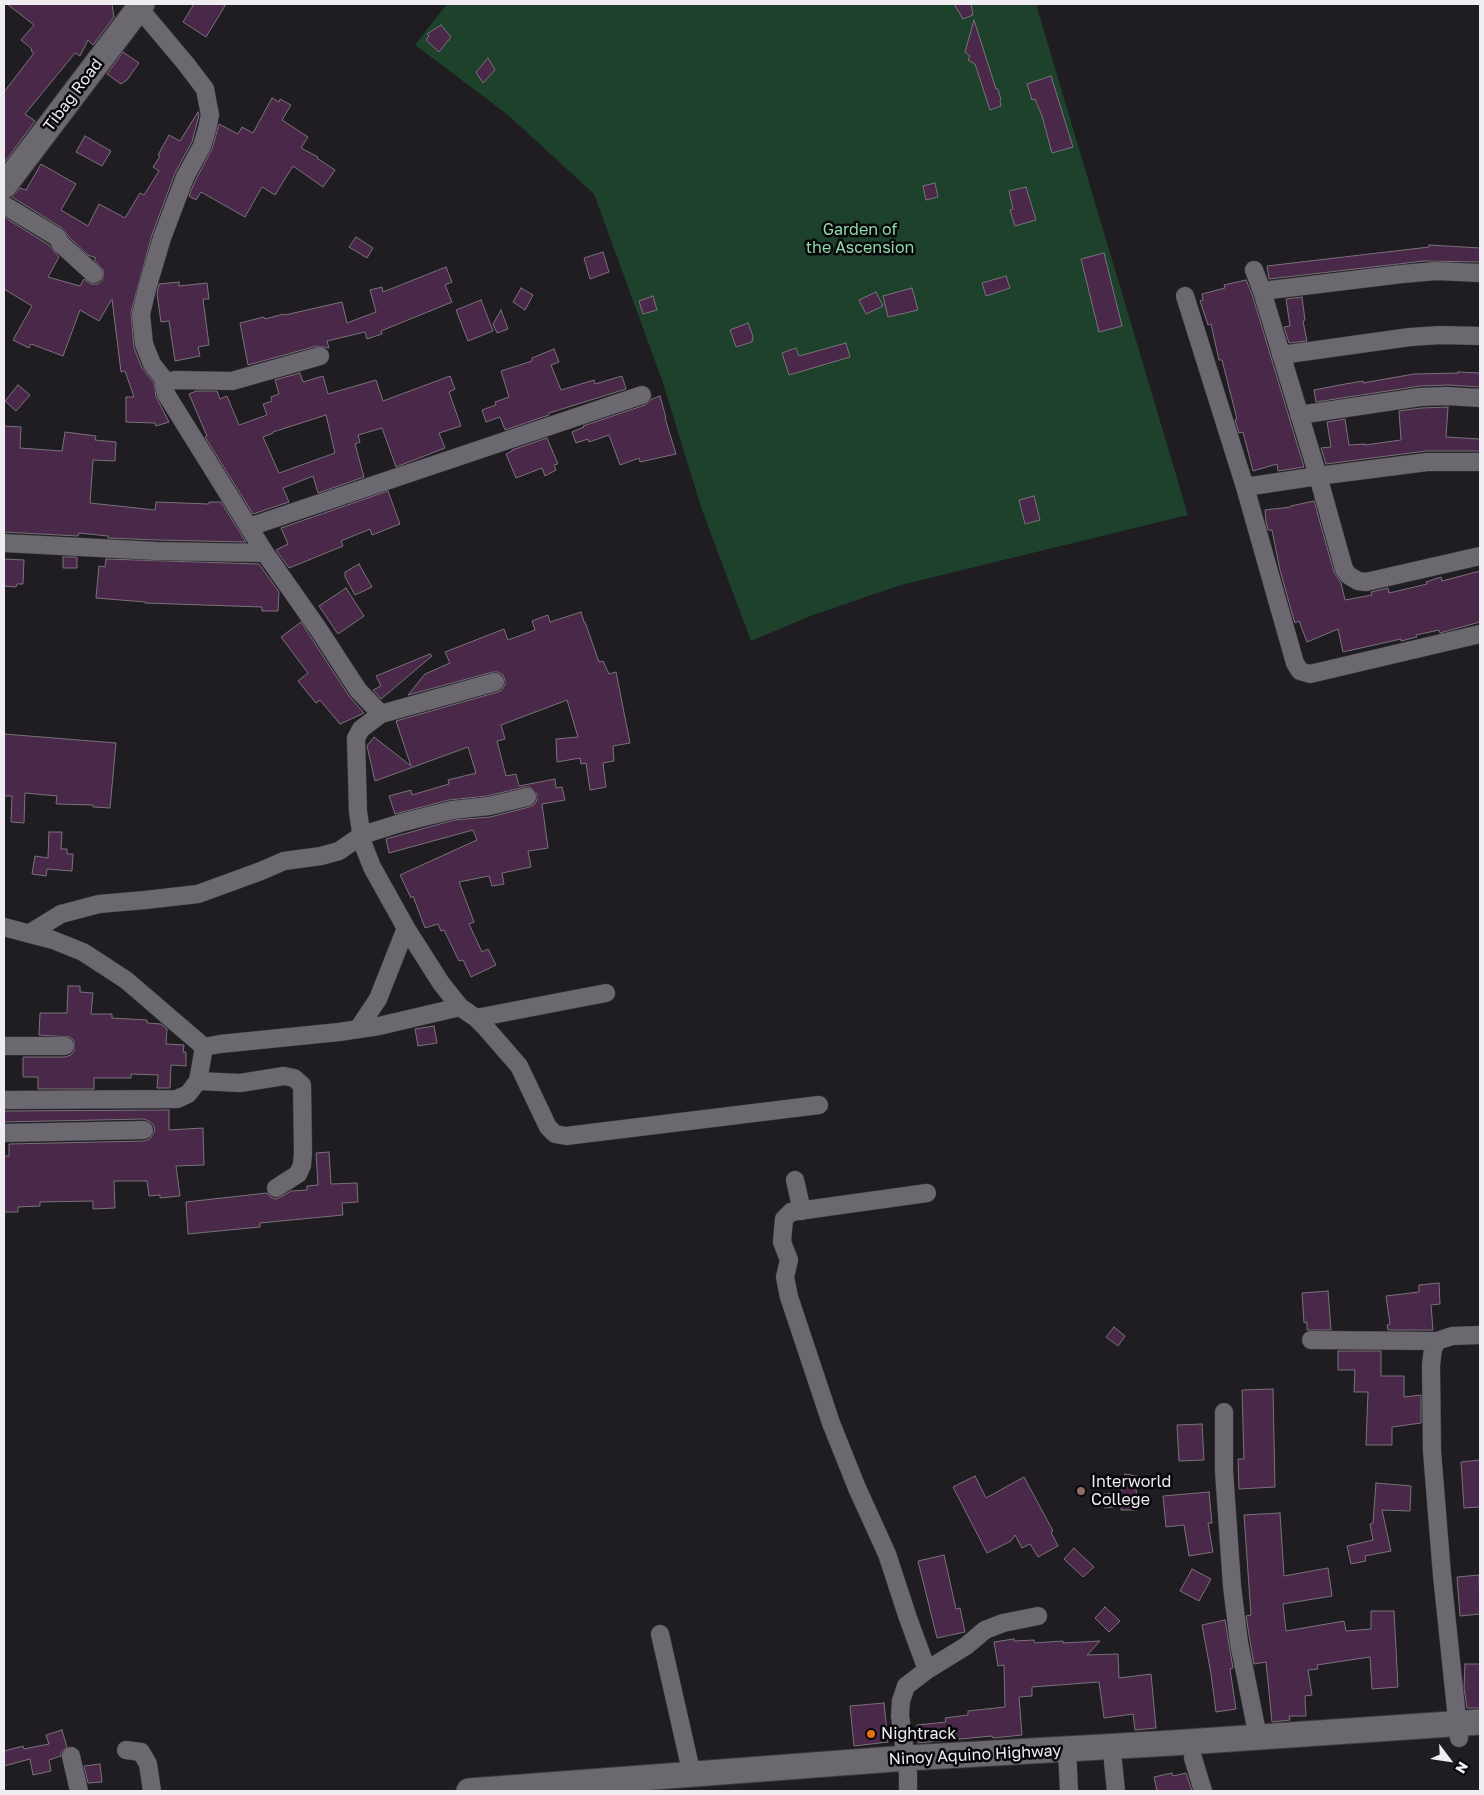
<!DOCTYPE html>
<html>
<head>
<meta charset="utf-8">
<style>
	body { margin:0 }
	#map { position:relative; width:1484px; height:1795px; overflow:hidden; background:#1f1c22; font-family:"Golos Text",sans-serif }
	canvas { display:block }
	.frame { position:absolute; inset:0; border:5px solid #efedf2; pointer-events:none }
	.north { position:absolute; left:1424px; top:1735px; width:50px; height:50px; -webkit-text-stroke:4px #08070a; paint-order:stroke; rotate:121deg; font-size:14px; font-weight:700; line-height:20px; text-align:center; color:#efedf2 }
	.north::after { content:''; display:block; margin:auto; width:18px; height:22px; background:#efedf2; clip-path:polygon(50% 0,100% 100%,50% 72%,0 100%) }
</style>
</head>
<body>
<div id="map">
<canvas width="1484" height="1795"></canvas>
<div class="frame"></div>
<div class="north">N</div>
</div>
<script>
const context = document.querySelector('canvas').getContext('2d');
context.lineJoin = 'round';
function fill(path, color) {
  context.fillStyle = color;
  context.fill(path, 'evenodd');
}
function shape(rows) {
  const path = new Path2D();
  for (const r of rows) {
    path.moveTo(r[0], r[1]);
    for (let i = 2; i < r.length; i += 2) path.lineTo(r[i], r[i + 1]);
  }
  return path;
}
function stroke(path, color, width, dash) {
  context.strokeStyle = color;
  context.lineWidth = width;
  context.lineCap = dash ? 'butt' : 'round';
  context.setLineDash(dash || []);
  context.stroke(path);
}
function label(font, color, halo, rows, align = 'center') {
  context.font = font + ' "Golos Text",sans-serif';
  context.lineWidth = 5;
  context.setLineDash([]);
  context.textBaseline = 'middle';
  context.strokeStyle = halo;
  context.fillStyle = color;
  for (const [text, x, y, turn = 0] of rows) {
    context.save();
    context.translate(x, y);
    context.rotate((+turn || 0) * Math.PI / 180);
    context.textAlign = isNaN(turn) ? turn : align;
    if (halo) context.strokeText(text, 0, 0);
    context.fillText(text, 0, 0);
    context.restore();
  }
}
fill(shape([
	[447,4,1036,4,1188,515,901,585,813,615,751,641,701,507,662,380,594,194,508,115,415,45]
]), '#1d412a');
const building = shape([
	[7,4,112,4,114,17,93,45,88,40,80,56,75,53,25,114,35,121,4,163,4,92,34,53,31,51,32,49,21,40,34,25,7,4],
	[194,4,226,4,206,37,183,22,194,4],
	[954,4,971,4,973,15,963,19,954,4],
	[974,20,996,89,998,89,1001,100,1000,101,1001,106,990,110,975,64,968,60,970,56,965,52,974,20],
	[441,25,451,37,439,52,426,40,429,36,427,34,441,25],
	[123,52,139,63,127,80,121,84,107,74,123,52],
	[488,58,495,70,483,83,476,72,488,58],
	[1051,76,1073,147,1052,153,1042,116,1035,99,1032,100,1027,84,1051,76],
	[272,98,279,102,280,99,291,105,282,120,308,137,301,148,318,157,317,158,335,170,323,187,293,166,275,195,262,187,245,217,201,192,196,200,189,196,195,181,212,149,219,124,238,134,242,127,253,133,272,98],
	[198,112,199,115,192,142,175,173,152,235,131,312,134,348,142,368,154,383,156,397,169,422,156,426,155,423,126,422,126,397,134,397,125,371,121,372,112,299,99,321,80,310,63,356,31,344,29,348,13,340,32,306,4,289,4,217,49,245,59,257,48,277,80,286,84,279,91,284,98,284,102,281,104,271,94,260,96,258,88,255,69,237,62,228,12,197,20,188,26,190,41,164,76,184,61,210,88,226,99,204,125,218,140,193,144,195,159,171,153,167,160,156,158,155,169,135,180,141,198,112],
	[85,136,111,151,102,166,76,152,85,136],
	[935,183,938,197,926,200,923,186,935,183],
	[1026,187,1036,220,1015,226,1010,210,1013,209,1009,191,1026,187],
	[356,237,373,248,367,258,349,247,356,237],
	[1429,245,1480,248,1480,262,1424,261,1269,279,1267,266,1429,247,1429,245],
	[603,252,609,272,590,279,584,258,603,252],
	[1104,253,1122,326,1099,332,1081,259,1104,253],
	[446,267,452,282,445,285,452,302,381,331,382,334,367,339,365,332,327,341,329,348,317,346,248,365,240,323,264,317,265,319,284,314,285,315,342,302,347,323,376,312,370,290,382,287,383,292,446,267],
	[1006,276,1010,288,986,296,982,283,1006,276],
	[1246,280,1252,294,1304,467,1278,471,1277,464,1253,471,1243,432,1239,433,1235,420,1237,419,1222,360,1219,360,1211,324,1208,325,1200,301,1203,300,1202,294,1225,288,1224,285,1246,280],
	[179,282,179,286,207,283,209,299,203,299,209,345,198,347,200,356,175,361,169,321,161,322,157,294,159,284,179,282],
	[521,288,533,295,525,310,513,302,521,288],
	[912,288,918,310,888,317,883,296,912,288],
	[876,292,883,306,866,314,859,300,876,292],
	[653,296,657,310,643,314,639,301,653,296],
	[1302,297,1305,320,1303,321,1307,341,1289,343,1284,327,1290,326,1286,299,1302,297],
	[481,300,493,331,468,341,456,310,481,300],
	[501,310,508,329,497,333,493,324,501,310],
	[748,323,753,336,752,342,736,347,730,330,748,323],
	[846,343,850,357,789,375,782,353,796,348,799,356,846,343],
	[554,349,559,362,551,365,561,390,594,380,595,384,622,376,626,389,549,413,549,415,505,430,500,417,486,422,482,410,496,405,495,402,509,397,501,371,532,361,532,358,554,349],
	[1458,372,1480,373,1480,387,1448,385,1420,386,1316,402,1314,390,1345,384,1363,381,1363,383,1414,374,1458,373,1458,372],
	[300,373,303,382,323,376,328,394,376,380,383,401,450,376,455,389,449,392,461,426,439,433,445,448,396,467,382,428,358,435,360,442,355,444,364,477,318,493,313,476,283,488,289,502,253,514,205,437,207,436,189,394,196,391,217,391,220,399,227,396,239,425,267,415,263,404,272,401,271,397,279,394,275,380,300,373],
	[326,415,335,453,279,473,263,437,273,433,273,432,326,415],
	[18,385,30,395,16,411,5,401,18,385],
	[660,396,666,418,665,418,676,454,640,462,639,458,620,465,609,435,589,442,588,439,576,443,572,432,584,427,583,426,645,405,652,399,660,396],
	[1448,407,1446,437,1480,439,1480,451,1426,451,1326,464,1321,448,1331,447,1327,422,1345,419,1349,445,1365,444,1365,445,1401,440,1399,411,1421,408,1448,407],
	[4,426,21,427,20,448,62,451,65,432,96,436,95,440,116,442,115,461,93,460,90,503,155,510,156,502,209,504,209,502,221,502,246,542,156,540,108,538,108,536,79,533,78,536,4,532,4,426],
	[547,438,558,464,554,465,556,470,545,476,542,468,516,478,506,454,512,451,512,450,547,438],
	[388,491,400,524,372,535,370,529,341,541,343,546,289,568,276,550,288,544,281,528,388,491],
	[1034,496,1040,520,1025,524,1019,500,1034,496],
	[1314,501,1334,572,1341,583,1345,600,1372,595,1371,592,1388,588,1389,593,1427,584,1426,582,1441,577,1442,581,1480,571,1480,622,1440,633,1439,630,1416,635,1417,637,1401,641,1401,639,1343,652,1338,629,1307,642,1299,621,1295,623,1293,617,1280,570,1272,530,1268,530,1266,522,1265,510,1291,507,1291,506,1314,501],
	[63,557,77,557,77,568,63,568,63,557],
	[4,559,24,560,23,584,17,584,16,587,4,586,4,559],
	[106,559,259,564,279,592,278,611,262,611,262,607,145,603,145,602,96,598,99,566,105,567,106,559],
	[359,564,372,587,355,595,345,577,345,572,359,564],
	[346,588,364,616,338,634,319,606,346,588],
	[581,612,584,622,585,622,599,662,603,661,609,674,616,672,630,743,613,746,614,761,603,763,606,787,590,790,586,763,581,764,580,758,557,762,556,739,578,737,567,700,501,725,505,739,497,741,506,776,516,774,519,786,555,779,556,788,562,787,565,800,542,804,548,848,528,851,531,867,502,873,504,884,492,886,489,876,459,882,474,922,469,924,482,952,488,949,496,965,471,977,463,960,459,961,444,930,441,931,438,924,425,928,413,896,411,898,400,875,477,840,473,830,389,853,386,839,454,820,490,817,529,807,534,805,537,800,537,794,530,787,525,787,487,796,449,800,395,814,389,796,411,790,412,795,449,784,448,780,476,773,468,747,375,781,367,746,374,737,411,766,396,721,498,692,502,690,505,685,505,680,503,675,498,672,493,672,408,695,425,674,450,663,445,652,504,629,508,640,535,630,532,621,548,615,550,622,581,612],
	[301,622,349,696,364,713,340,724,320,700,316,703,298,681,308,673,281,637,301,622],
	[430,654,432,656,381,699,373,690,381,686,376,676,430,654],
	[4,734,116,743,110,808,93,807,93,805,56,804,57,796,25,793,24,823,11,822,12,796,4,796,4,734],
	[49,832,62,832,61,849,67,849,67,854,73,854,72,871,47,869,46,876,32,874,35,856,48,858,49,832],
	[68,986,80,986,80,992,93,993,91,1014,112,1014,112,1018,147,1020,147,1023,161,1024,167,1029,166,1044,184,1045,183,1052,186,1052,186,1066,171,1065,170,1088,157,1088,158,1075,131,1074,131,1078,94,1078,94,1089,38,1089,38,1077,23,1077,23,1057,65,1057,71,1055,74,1051,74,1041,70,1037,39,1035,40,1013,67,1013,68,986],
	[434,1026,437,1043,418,1046,415,1029,434,1026],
	[169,1110,169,1130,203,1128,204,1165,176,1166,180,1196,160,1198,160,1195,149,1196,147,1181,114,1181,115,1208,93,1209,93,1201,40,1202,40,1206,18,1207,18,1212,4,1212,4,1156,9,1156,9,1144,144,1141,150,1139,155,1130,153,1124,149,1121,144,1119,4,1122,4,1111,169,1110],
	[329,1152,331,1184,357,1183,358,1202,342,1203,343,1215,260,1223,260,1227,188,1234,186,1202,267,1193,272,1198,277,1199,291,1191,307,1190,307,1186,318,1185,316,1153,329,1152],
	[1439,1283,1440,1304,1431,1305,1433,1330,1388,1330,1387,1325,1390,1324,1386,1296,1419,1292,1419,1285,1439,1283],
	[1328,1291,1331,1330,1307,1330,1307,1322,1304,1323,1302,1293,1328,1291],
	[1114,1327,1125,1336,1118,1346,1106,1337,1114,1327],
	[1338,1351,1381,1351,1381,1376,1404,1376,1404,1397,1421,1395,1421,1423,1392,1427,1392,1445,1366,1445,1368,1392,1354,1392,1355,1370,1338,1370,1338,1351],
	[1273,1389,1275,1487,1239,1489,1238,1459,1244,1459,1242,1390,1273,1389],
	[1202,1424,1204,1460,1179,1461,1177,1425,1202,1424],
	[1480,1460,1480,1507,1464,1508,1461,1462,1480,1460],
	[1125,1474,1137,1476,1136,1485,1137,1510,1121,1510,1121,1506,1105,1508,1104,1494,1121,1492,1125,1474],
	[975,1476,986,1498,1024,1477,1053,1531,1051,1532,1058,1546,1038,1557,1030,1544,1022,1548,1015,1535,1011,1541,987,1553,953,1487,975,1476],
	[1376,1483,1411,1486,1410,1511,1382,1510,1391,1551,1365,1556,1366,1561,1351,1564,1347,1546,1373,1540,1370,1524,1373,1523,1376,1483],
	[1209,1492,1212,1523,1208,1523,1213,1552,1189,1556,1184,1525,1166,1527,1163,1496,1209,1492],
	[1280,1513,1284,1576,1328,1568,1332,1596,1283,1604,1286,1631,1344,1621,1346,1631,1371,1629,1371,1611,1394,1611,1398,1687,1372,1689,1370,1657,1317,1665,1318,1669,1308,1670,1312,1695,1305,1696,1306,1716,1289,1716,1290,1720,1272,1722,1266,1662,1254,1664,1250,1641,1246,1616,1251,1615,1244,1515,1280,1513],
	[1074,1548,1094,1567,1083,1577,1064,1559,1074,1548],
	[944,1555,956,1609,960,1608,965,1632,937,1638,918,1561,944,1555],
	[1192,1569,1211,1579,1199,1601,1180,1591,1192,1569],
	[1479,1575,1480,1614,1460,1616,1457,1577,1479,1575],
	[1105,1607,1120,1621,1109,1632,1095,1618,1105,1607],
	[1225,1620,1233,1668,1230,1669,1236,1709,1216,1712,1211,1674,1202,1625,1225,1620],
	[1014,1639,1014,1641,1034,1640,1035,1643,1063,1641,1063,1643,1100,1641,1087,1655,1118,1654,1119,1678,1151,1674,1156,1728,1135,1730,1133,1714,1104,1718,1099,1682,1032,1687,1032,1696,1019,1697,1022,1735,993,1738,992,1736,918,1743,917,1725,946,1722,945,1718,968,1715,968,1711,1005,1707,1004,1665,998,1666,994,1642,1014,1639],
	[1465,1664,1480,1664,1480,1708,1467,1708,1464,1688,1465,1664],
	[884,1703,888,1742,854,1746,850,1706,884,1703],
	[62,1730,67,1747,61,1752,61,1756,49,1760,51,1771,33,1775,30,1759,4,1766,4,1751,23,1746,24,1749,49,1744,46,1735,62,1730],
	[100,1764,102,1782,88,1783,84,1766,100,1764],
	[1172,1773,1173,1776,1186,1773,1192,1791,1157,1791,1154,1777,1172,1773]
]);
fill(building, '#4a284a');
stroke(building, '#797379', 1);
const street = shape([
	[139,8,186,64,205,89,210,115,207,129,202,146,185,177,162,238,148,285,141,314,144,344,152,364,166,382],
	[4,205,57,237,61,244,94,274],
	[1254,270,1262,291],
	[1480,273,1436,271,1402,274,1262,291,1318,476,1427,462,1480,462],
	[1185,296,1245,487],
	[1281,355,1410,337,1441,335,1480,336],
	[1299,415,1420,397,1447,396,1480,398],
	[249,527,642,395],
	[4,543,156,551,265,553,319,630,358,690,381,714,495,682],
	[265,553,166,394,164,385,166,382,175,380,232,381,320,356],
	[1480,556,1366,582,1358,581,1348,575,1344,569,1318,476,1245,487,1295,663,1300,671,1310,674,1480,634],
	[381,714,361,729,356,738,358,812,363,844,372,867,406,928,441,983,460,1007,476,1018,486,1028,519,1066,548,1127,555,1134,566,1136,819,1105],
	[4,927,53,940,83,952,126,980,204,1047,220,1044,339,1032,379,1026,460,1007],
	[30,933,61,914,99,904,145,900,198,894,261,871,284,861,321,856,339,851,362,835,404,822,452,810,489,806,527,797],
	[476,1018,606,993],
	[358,1029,378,999,406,928],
	[4,1046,65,1046],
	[198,1081,240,1083,284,1076,294,1078,302,1085,303,1153,302,1165,298,1174,276,1188],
	[4,1100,177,1099,188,1094,198,1081,204,1047],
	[4,1133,144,1130],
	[795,1180,802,1211],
	[927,1193,791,1212,784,1219,782,1242,789,1260,785,1277,789,1297,831,1423,857,1488,887,1554,908,1618,927,1670],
	[1311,1340,1437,1341],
	[1224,1412,1224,1471,1232,1586,1239,1643,1258,1737],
	[660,1634,692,1775],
	[1459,1738,1442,1575,1432,1451,1431,1365,1433,1349,1437,1341,1452,1336,1480,1335],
	[1067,1749,1069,1791],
	[126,1750,141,1752,148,1764,152,1791],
	[71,1756,79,1791],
	[1193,1758,1203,1791],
	[1113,1762,1116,1791],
	[908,1791,908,1774,900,1716,901,1701,906,1686,927,1670,966,1646,985,1630,1003,1623,1038,1616]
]);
const secondary = shape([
	[4,186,142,4],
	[469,1791,907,1758,1172,1743,1480,1722]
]);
stroke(street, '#3c3a3f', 19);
stroke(secondary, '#3c3a3f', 27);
stroke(street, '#6b686f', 18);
stroke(secondary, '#6b686f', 25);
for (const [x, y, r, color] of [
	[1081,1491,5,"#8d6e63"],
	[871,1734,5,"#e8710a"]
]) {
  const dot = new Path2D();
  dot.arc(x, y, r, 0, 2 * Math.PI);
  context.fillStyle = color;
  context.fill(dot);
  stroke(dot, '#08070a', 2);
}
label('16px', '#efedf2', '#08070a', [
	["Tibag Road",73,95,-53],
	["Ninoy Aquino Highway",975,1755,-3]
]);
label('16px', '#8fdaa6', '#08070a', [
	["Garden of",860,230],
	["the Ascension",860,248]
]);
label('16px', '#efedf2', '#08070a', [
	["Interworld",1091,1482],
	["College",1091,1500],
	["Nightrack",881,1734]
], 'left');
</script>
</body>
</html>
